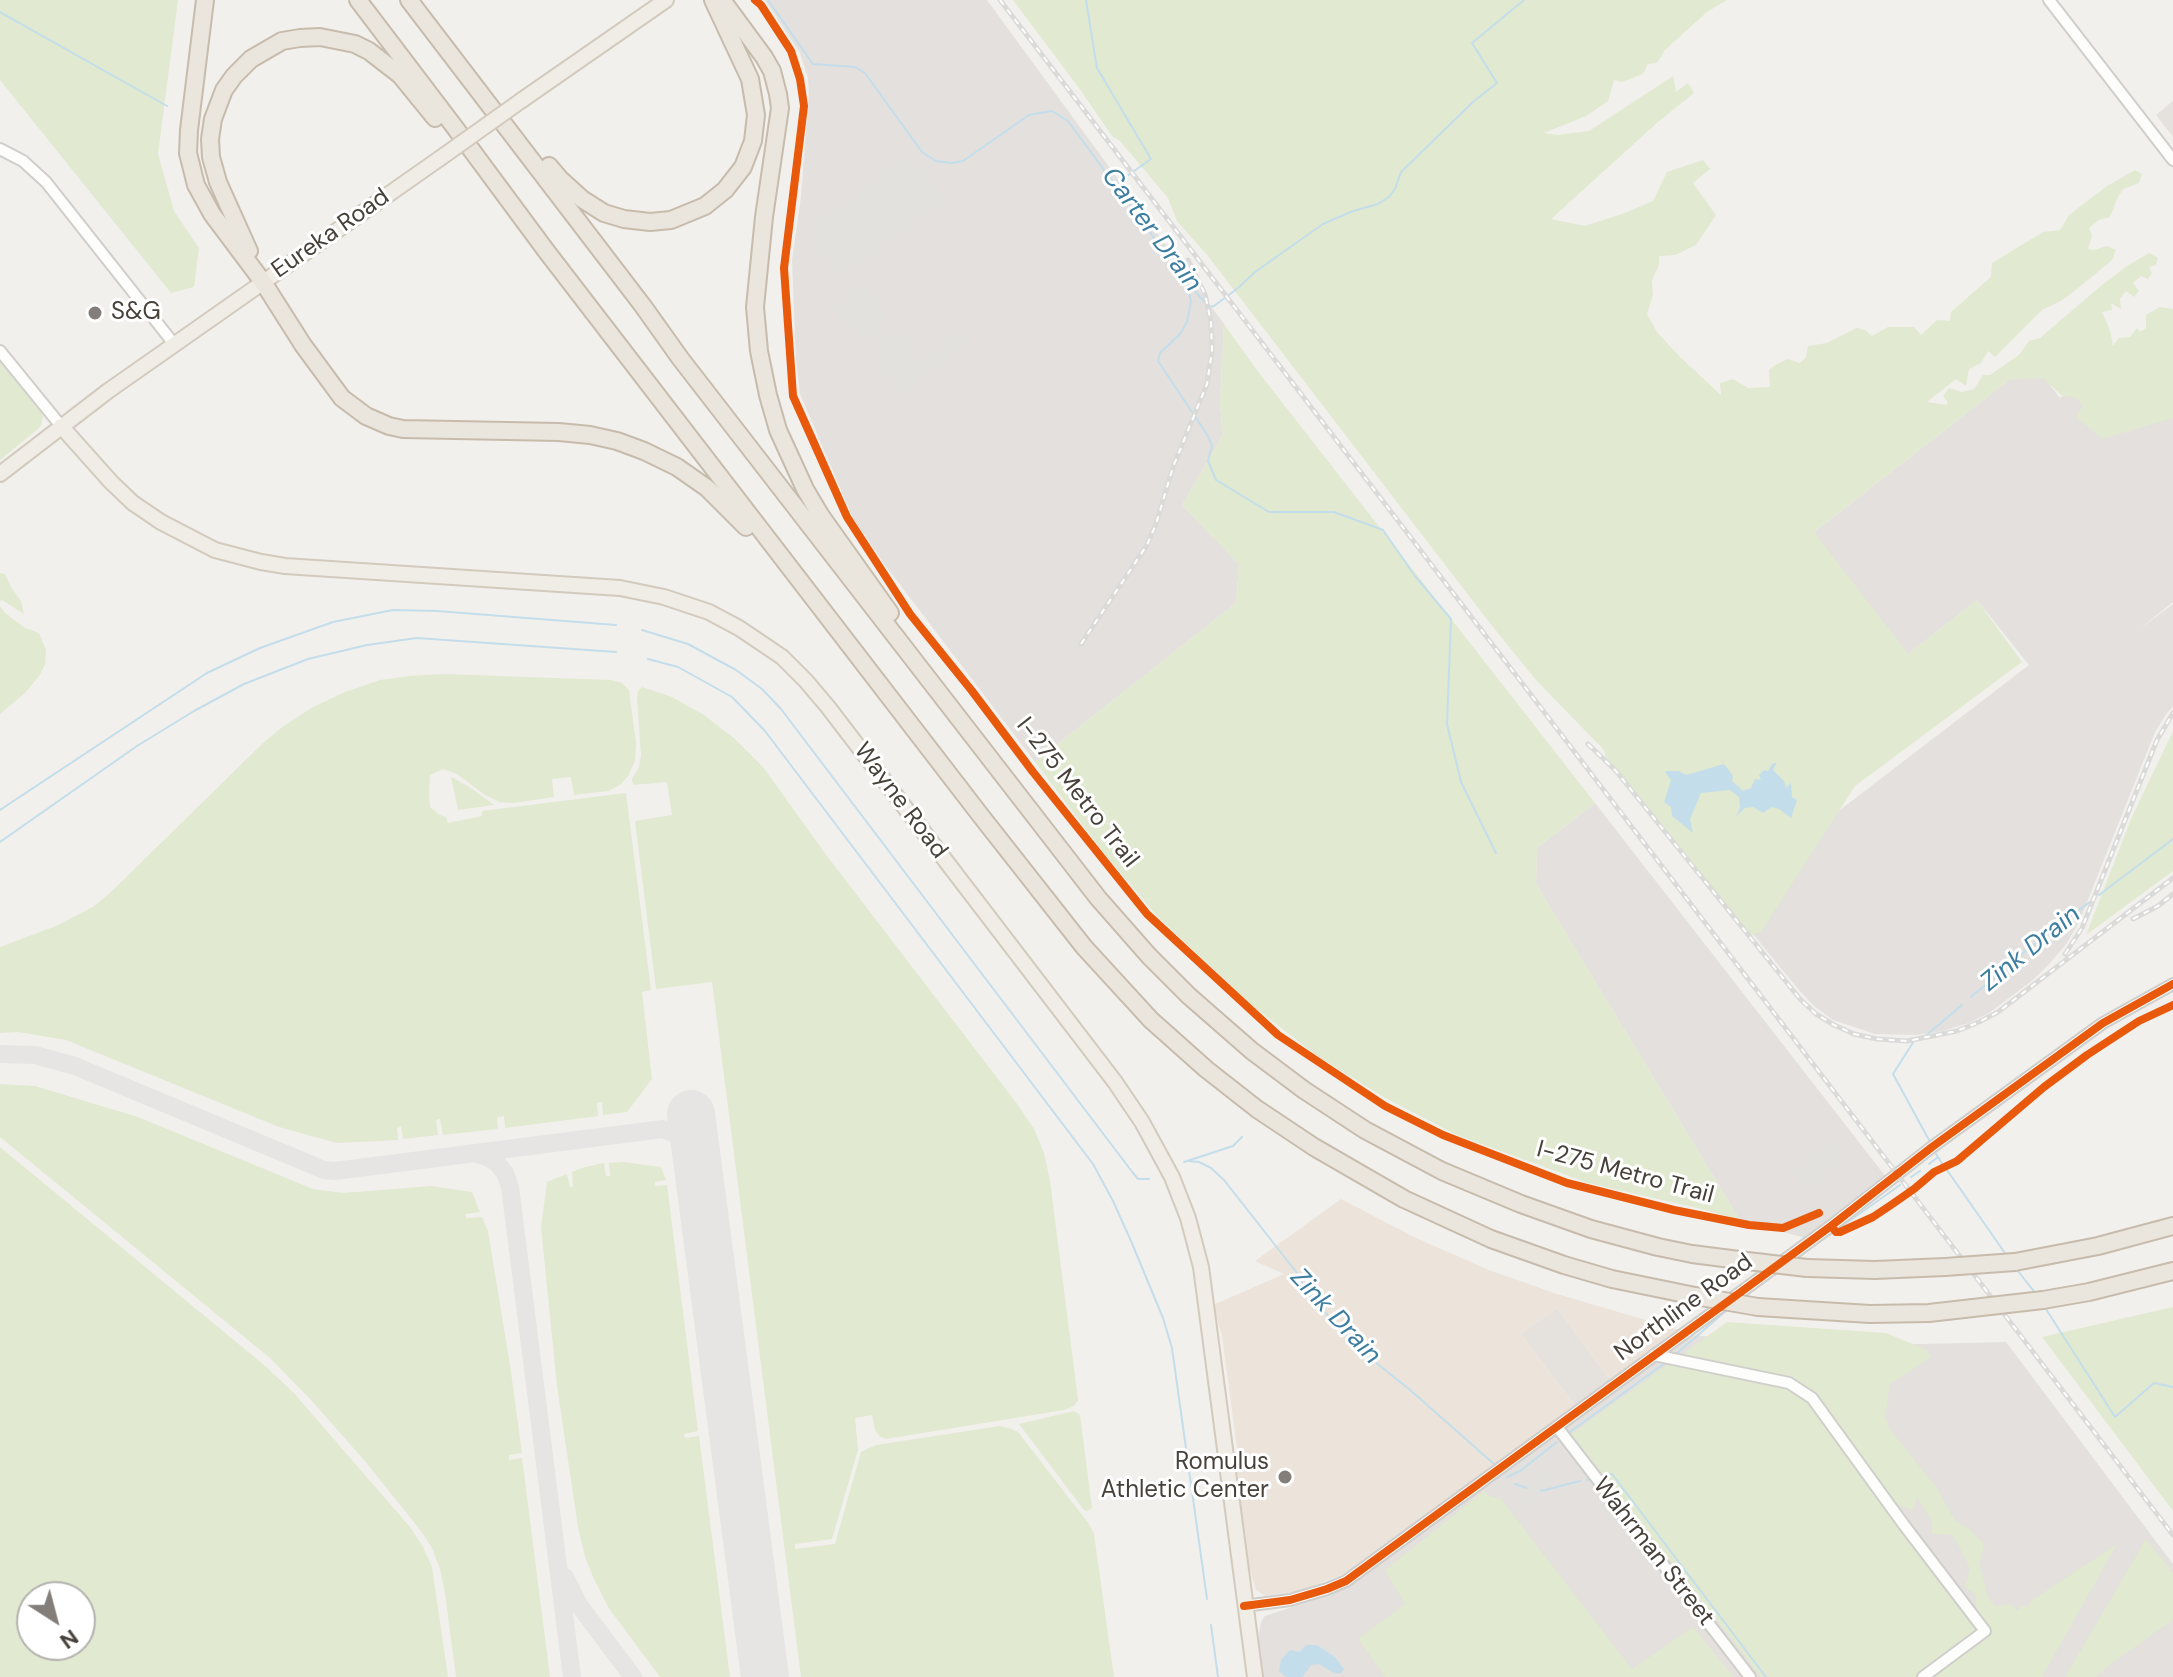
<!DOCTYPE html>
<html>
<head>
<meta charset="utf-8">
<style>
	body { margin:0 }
	#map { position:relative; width:2173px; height:1677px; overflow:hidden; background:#f2f0ed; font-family:"DM Sans",sans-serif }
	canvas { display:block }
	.north { position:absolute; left:16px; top:1581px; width:80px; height:80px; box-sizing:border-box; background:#fff; border:2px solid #b5b3b0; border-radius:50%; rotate:144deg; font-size:22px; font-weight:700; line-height:32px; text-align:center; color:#47413a }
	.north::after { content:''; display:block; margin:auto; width:28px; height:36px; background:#837e79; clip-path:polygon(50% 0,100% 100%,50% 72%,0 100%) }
</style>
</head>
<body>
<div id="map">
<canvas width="2173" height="1677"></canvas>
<div class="north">N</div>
</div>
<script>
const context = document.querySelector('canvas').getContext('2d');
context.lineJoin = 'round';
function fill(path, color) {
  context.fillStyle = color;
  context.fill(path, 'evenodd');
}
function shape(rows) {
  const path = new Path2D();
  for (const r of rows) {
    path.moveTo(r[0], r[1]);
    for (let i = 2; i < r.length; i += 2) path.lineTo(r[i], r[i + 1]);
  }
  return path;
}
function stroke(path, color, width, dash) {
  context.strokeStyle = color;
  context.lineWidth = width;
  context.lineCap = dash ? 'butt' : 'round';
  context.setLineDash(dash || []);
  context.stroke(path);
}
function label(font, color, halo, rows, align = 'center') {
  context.font = font + ' "DM Sans",sans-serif';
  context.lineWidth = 6;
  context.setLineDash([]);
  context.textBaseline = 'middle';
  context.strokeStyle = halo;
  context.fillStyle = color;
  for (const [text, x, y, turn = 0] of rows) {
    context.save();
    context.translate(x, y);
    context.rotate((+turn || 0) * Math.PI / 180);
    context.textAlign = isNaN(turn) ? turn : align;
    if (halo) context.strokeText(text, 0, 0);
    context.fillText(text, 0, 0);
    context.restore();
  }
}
fill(shape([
	[2173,101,2173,137,2156,115],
	[1557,1308,1612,1383,1577,1408,1521,1334]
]), '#e5e1dc');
fill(shape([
	[1341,1199,1416,1238,1489,1270,1554,1293,1683,1331,1612,1383,1557,1308,1521,1334,1577,1408,1452,1500,1432,1510,1388,1545,1343,1574,1300,1591,1265,1596,1256,1590,1247,1560,1236,1476,1238,1456,1222,1336,1213,1305,1284,1274,1255,1261]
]), '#ece3db');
fill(shape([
	[765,0,987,0,1224,324,1220,404,1223,435,1182,505,1239,564,1236,603,1035,762,885,565,853,518,800,394,796,359,792,260,801,197,809,92,808,78,800,53],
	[2145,332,2173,368,2173,602,2137,631,2173,604,2173,707,2167,713,2155,732,2079,922,2067,943,2050,963,2033,980,1989,1013,1969,1023,1943,1031,1917,1035,1875,1034,1833,1020,1814,1006,1799,990,1724,899,2029,665,1977,600,1908,654,1813,533,2032,362,2060,398],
	[1595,803,1886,1177,1805,1238,1740,1220,1536,884,1537,848],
	[1689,1335,1838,1346,2006,1342,2173,1564,2173,1677,1262,1677,1258,1639,1261,1622,1265,1616,1326,1596,1360,1578]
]), '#e3e0dd');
fill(shape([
	[0,0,178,0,158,154,174,211,199,248,194,287,171,293,0,80],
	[1013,0,1727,0,1707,12,1665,50,1657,63,1648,64,1643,74,1622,82,1614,80,1608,101,1586,116,1544,133,1558,135,1589,131,1673,76,1676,92,1688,83,1694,93,1658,122,1551,219,1585,226,1625,213,1653,201,1667,172,1703,160,1710,169,1693,183,1716,215,1696,245,1675,255,1659,256,1659,265,1652,280,1653,295,1647,314,1657,332,1680,357,1721,395,1720,383,1733,379,1748,388,1770,387,1769,370,1775,365,1788,359,1800,363,1806,357,1808,346,1827,343,1857,328,1865,330,1872,336,1888,327,1914,327,1921,335,1937,320,1950,321,1951,312,1991,277,1992,263,2043,232,2060,230,2069,215,2107,186,2135,170,2142,174,2139,183,2123,189,2117,199,2110,217,2099,220,2089,228,2092,236,2088,249,2094,250,2107,246,2116,250,2112,260,2082,285,2061,301,2042,310,1995,357,1988,351,1981,363,1969,369,1966,386,1956,379,1927,402,1947,405,1947,401,1943,396,1949,388,1962,392,1974,389,1983,375,1990,375,2019,355,2029,341,2040,338,2102,285,2127,266,2149,253,2158,258,2156,265,2149,267,2152,273,2148,279,2141,276,2133,283,2139,291,2134,297,2126,291,2120,299,2121,309,2111,303,2112,310,2102,312,2110,330,2113,346,2119,338,2130,337,2137,328,2140,332,2146,328,2146,315,2160,307,2173,309,2173,418,2102,439,2076,417,2083,406,2076,398,2061,395,2043,378,2009,380,1814,532,1908,654,1977,600,2022,662,1855,786,1761,932,1751,936,1662,824,1606,757,1604,750,1536,680,1489,622,1208,256,1177,221,1168,198,1120,141,1112,136,1079,88],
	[1224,324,1256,369,1595,803,1537,848,1536,884,1740,1220,1702,1209,1588,1183,1457,1135,1385,1098,1316,1055,1254,1007,1158,917,1107,857,1035,762,1236,603,1239,564,1182,505,1223,435,1220,404],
	[0,359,41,410,43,417,41,425,38,429,0,460],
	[0,573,5,574,11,587,21,601,24,614,2,600,0,601],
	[0,606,5,613,25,628,39,633,46,650,45,665,39,676,25,693,0,714],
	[445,674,611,680,622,683,629,690,636,743,635,761,628,776,620,785,608,791,574,795,571,777,552,779,554,797,514,803,499,802,485,795,457,774,443,769,430,775,429,792,430,807,440,815,446,817,448,823,482,816,482,811,626,793,651,990,642,992,652,1079,627,1112,603,1115,602,1102,597,1103,598,1116,505,1128,504,1116,497,1117,498,1129,443,1135,440,1119,436,1120,438,1135,403,1139,401,1126,397,1128,398,1140,337,1143,279,1127,66,1040,18,1032,0,1033,0,947,56,926,93,907,111,892,262,744,281,728,313,707,345,692,380,680,409,676],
	[642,687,672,697,704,715,735,739,763,767,827,856,1018,1105,1034,1129,1044,1153,1050,1181,1078,1400,1074,1406,1064,1410,886,1439,880,1437,875,1430,872,1415,855,1418,858,1450,832,1539,795,1544,795,1549,835,1544,861,1452,876,1445,1000,1426,1012,1429,1018,1432,1089,1524,1094,1534,1114,1677,801,1677,712,982,656,989,635,821,672,815,667,782,633,785,632,779,639,767,641,755,637,698,638,691],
	[2173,731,2173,871,2086,935,2131,819],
	[451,777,468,786,494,805,458,810],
	[0,1084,35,1086,138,1117,313,1189,343,1193,431,1186,472,1192,480,1212,466,1214,466,1218,482,1217,488,1231,510,1365,522,1453,509,1455,509,1460,522,1458,550,1677,456,1677,445,1593,440,1569,432,1548,421,1531,364,1460,311,1400,270,1358,0,1137],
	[0,1147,264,1365,293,1392,410,1527,423,1547,432,1567,448,1677,0,1677],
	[80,1597,80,1645,32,1645,32,1597],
	[623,1162,661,1167,666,1180,655,1182,655,1186,667,1185,698,1431,684,1434,685,1438,699,1436,730,1677,660,1677,608,1607,594,1579,585,1557,578,1527,557,1386,541,1227,547,1182,567,1174,570,1187,573,1187,572,1172,585,1167,604,1163,606,1176,610,1176,609,1163],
	[2173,1307,2173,1511,2042,1337],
	[1727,1322,1886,1333,1927,1350,1931,1357,1890,1384,1885,1416,1889,1428,1937,1488,1954,1519,1969,1529,1984,1544,1979,1564,1988,1597,1995,1606,2011,1604,2017,1611,2021,1606,2027,1607,2032,1600,2117,1544,2042,1677,1761,1677,1571,1434],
	[1917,1497,1931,1519,1932,1534,1952,1535,1960,1548,1970,1569,1965,1587,1975,1595,1977,1610,1989,1628,1900,1521,1898,1505,1913,1510],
	[1074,1411,1080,1415,1092,1508,1087,1511,1084,1510,1019,1424],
	[1484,1491,1490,1496,1501,1499,1632,1669,1693,1627,1734,1677,1385,1677,1358,1639,1405,1604,1385,1570],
	[2146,1539,2173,1573,2173,1620,2112,1663,2096,1677,2065,1677]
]), '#e1e9d0');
fill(shape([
	[904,158,908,163,913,159,947,204,936,212,932,208,845,275,841,270,836,274,808,238,813,235,809,230],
	[866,284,889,315,885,319,888,323,867,340,863,336,858,339,832,306,845,300],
	[896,332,899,336,904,333,915,346,910,351,923,367,930,363,926,358,960,332,969,343,901,395,872,358,877,354,874,349],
	[1835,1138,1842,1147,1837,1152,1844,1160,1807,1188,1793,1170],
	[1543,1471,1555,1486,1529,1506,1517,1490]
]), '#e3e1de');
fill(shape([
	[1777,762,1773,770,1784,781,1786,788,1791,783,1792,797,1797,800,1791,818,1779,809,1772,807,1763,813,1753,807,1745,808,1736,816,1740,808,1739,797,1730,790,1701,793,1690,819,1693,833,1672,816,1671,807,1664,802,1671,780,1665,772,1667,771,1679,771,1686,775,1724,764,1733,776,1732,781,1743,791,1751,788,1755,779,1761,780,1759,775,1764,770,1768,771,1772,764],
	[1306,1645,1317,1645,1335,1657,1344,1669,1340,1674,1332,1672,1319,1664,1311,1665,1302,1677,1286,1677,1279,1671,1281,1660,1290,1650,1300,1652]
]), '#c3deea');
stroke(shape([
	[768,0,813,64,855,67,865,73,922,152,936,161,951,163,963,161,1029,115,1052,111,1068,121,1185,280,1209,307,1214,306,1238,288,1255,272,1323,224,1353,211,1378,204,1389,197,1395,189,1401,172,1473,102,1497,83,1472,43,1524,0],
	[1086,0,1097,68,1151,159,1116,184],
	[0,12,167,106],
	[1186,281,1191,301,1187,322,1180,334,1160,353,1158,361,1208,436,1212,446,1208,461,1216,480,1269,512,1334,512,1383,530,1415,576,1451,619,1447,724,1461,782,1496,853],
	[642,630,688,644,736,670,762,689,781,709,1133,1173,1138,1179,1149,1179],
	[648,659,678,667,732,697,765,731,1093,1164,1113,1201,1131,1241,1163,1318,1172,1348,1207,1599],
	[0,810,207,673,260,648,333,622,393,610,437,611,616,625],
	[0,842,137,746,194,711,244,684,308,659,367,645,417,638,616,652],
	[2099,895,2173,839],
	[1971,997,2022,954,2091,901],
	[1923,1038,1962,1005],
	[1914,1041,1893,1074,1929,1140],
	[1933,1149,1943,1165],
	[1189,1161,1199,1162,1211,1168,1224,1180,1297,1273,1312,1299,1365,1354,1409,1389,1494,1464],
	[1184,1162,1233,1146,1242,1137],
	[1929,1164,1937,1158],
	[1947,1170,2007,1256],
	[1911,1177,1920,1171],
	[1838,1229,1900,1185],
	[1803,1253,1832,1233],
	[2018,1271,2036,1294],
	[1742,1298,1756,1287],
	[2044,1306,2115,1417,2154,1383,2173,1387],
	[1675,1355,1728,1309],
	[1570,1432,1665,1363],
	[1600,1476,1612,1474,1766,1677],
	[1507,1477,1520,1471,1557,1442],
	[1587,1480,1589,1479],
	[1515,1484,1527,1488],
	[1541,1491,1580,1481],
	[1211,1625,1218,1677]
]), '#c3deea', 2);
stroke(shape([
	[0,1054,35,1055,75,1066,324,1170,335,1171,663,1129,684,1138,694,1151,697,1161],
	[477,1154,487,1157,497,1163,505,1173,510,1187,572,1677],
	[565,1577,579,1605,633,1677]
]), '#e6e5e3', 18);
stroke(shape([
	[691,1114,765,1677]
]), '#e6e5e3', 48);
const minor = shape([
	[2049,0,2173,160],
	[0,149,23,161,46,182,174,344],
	[0,351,61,426],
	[1654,1355,1789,1383,1812,1398,1904,1525,1985,1631,1923,1677],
	[1557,1427,1750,1677],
	[1244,1606,1290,1600,1327,1589,1346,1581,1831,1226,1932,1147,2103,1023,2173,984]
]);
const major = shape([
	[522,100,666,0],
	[61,426,111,482,133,503,161,522,215,550,261,562,285,566,620,588,664,597,709,612,739,628,782,657,806,681,828,707,1115,1082,1142,1122,1172,1177,1188,1218,1201,1267,1255,1677],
	[0,474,108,391,439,159]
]);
const highway = shape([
	[205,0,189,130,188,153,196,185,212,214,263,282,303,345,342,398,366,416,389,426,403,429,559,432,590,435,617,441,644,451,677,467,707,488,746,527],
	[358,0,453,125,547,252,981,816,1084,947,1151,1020,1206,1069,1257,1109,1314,1147,1404,1199,1491,1239,1564,1265,1612,1279,1695,1296],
	[409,0,643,306,680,358,1098,898,1149,956,1189,996,1252,1051,1304,1090,1365,1130,1442,1171,1521,1204,1591,1229,1658,1247,1692,1254,1739,1260],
	[722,0,764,57,772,71,778,94,780,108,764,217,755,307,759,351,768,395,778,430,805,489,821,516,890,613],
	[549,166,560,179,582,199,604,213,624,219,650,222,671,220,705,206,725,190,743,167,753,141,756,115,750,79,713,0],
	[249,251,218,182,211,157,210,139,213,119,224,90,234,76,251,59,282,41,300,38,320,37,355,44,369,51,400,75,435,118],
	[2015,1262,2098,1246,2173,1226],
	[1807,1268,1875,1270,1945,1267],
	[2043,1300,2089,1292,2173,1271],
	[1758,1307,1870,1314,1929,1313,1964,1309]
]);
stroke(minor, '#d0cecb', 14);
stroke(major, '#d2cabd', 18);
stroke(highway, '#c7bbac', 20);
stroke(minor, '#fdfdfc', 10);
stroke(major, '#f0ede6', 14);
stroke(highway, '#eae5dd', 16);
const rail = shape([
	[1000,0,2173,1535],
	[1081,644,1147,545,1156,524,1173,467,1207,384,1212,351,1211,322,1205,294,1188,260],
	[1588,744,1616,771,1800,999,1816,1014,1834,1025,1854,1034,1877,1039,1907,1041,1957,1031,1979,1022,1998,1012,2173,878],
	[2133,919,2158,906,2173,894],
	[2065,954,2082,928,2157,740,2173,713]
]);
stroke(rail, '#dadad9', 5);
stroke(rail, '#fff', 2, [6]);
const majorBridge = shape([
	[439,159,522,100]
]);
const highwayBridge = shape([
	[1739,1260,1807,1268],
	[1945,1267,2015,1262],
	[1695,1296,1758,1307],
	[1964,1309,2043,1300]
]);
stroke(majorBridge, '#d2cabd', 18, []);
stroke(highwayBridge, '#c7bbac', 20, []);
stroke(majorBridge, '#f0ede6', 14);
stroke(highwayBridge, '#eae5dd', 16);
stroke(shape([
	[755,0,761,5,791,51,800,79,804,106,784,268,793,396,847,517,910,614,972,691,1033,772,1147,914,1278,1035,1385,1106,1443,1135,1567,1183,1674,1210,1749,1225,1783,1228,1819,1213],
	[1832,1227,1836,1232,1840,1232,1873,1217,1891,1205,1914,1189,1934,1172,1957,1161,2044,1087,2087,1055,2139,1021,2173,1005],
	[1244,1606,1290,1600,1327,1589,1346,1581,1831,1226,1932,1147,2103,1023,2173,984]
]), '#e8590c', 8);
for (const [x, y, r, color] of [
	[95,313,8,"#837e79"],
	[1285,1477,8,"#837e79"]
]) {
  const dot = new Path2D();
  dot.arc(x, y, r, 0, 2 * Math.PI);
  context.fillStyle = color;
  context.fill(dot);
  stroke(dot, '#fff', 3);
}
label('24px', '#47413a', '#fff', [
	["Eureka Road",331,234,-35],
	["I-275 Metro Trail",1077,793,52],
	["Wayne Road",900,801,53],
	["I-275 Metro Trail",1625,1173,15],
	["Northline Road",1684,1308,-36],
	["Wahrman Street",1653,1552,52]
]);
label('24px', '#47413a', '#fff', [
	["S&G",111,313],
	["Romulus",1269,1463,"right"],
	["Athletic Center",1269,1491,"right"]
], 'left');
label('italic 26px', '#3c7da0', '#fff', [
	["Carter Drain",1151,230,53],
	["Zink Drain",2031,949,-39],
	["Zink Drain",1335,1317,47]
]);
</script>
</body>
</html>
